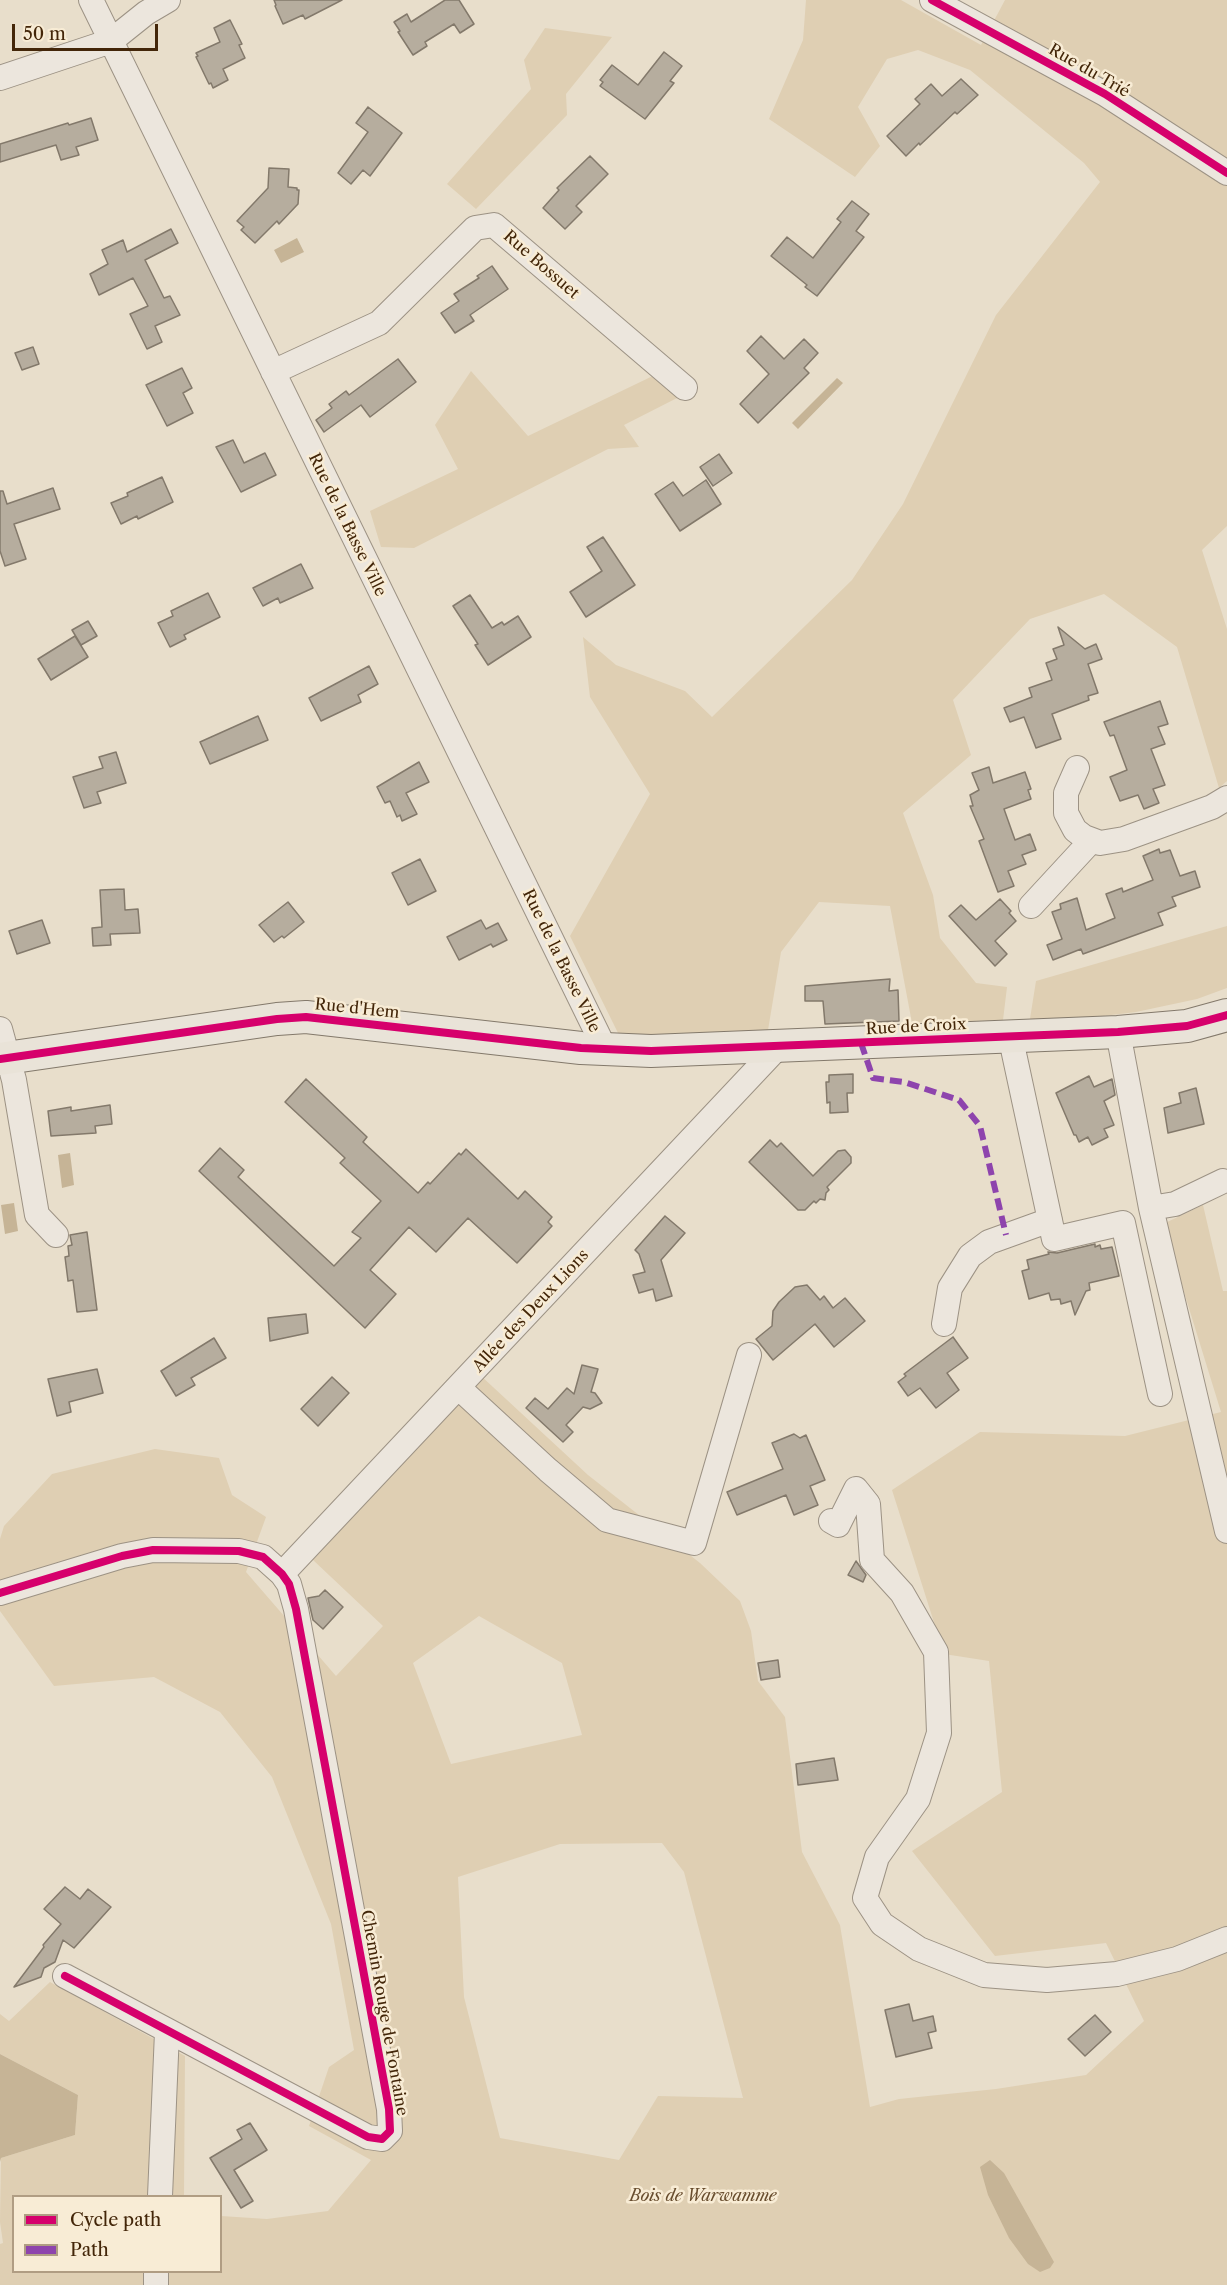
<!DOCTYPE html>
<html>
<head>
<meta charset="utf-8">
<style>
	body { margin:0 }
	#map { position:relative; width:1227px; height:2285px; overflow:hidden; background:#e8decb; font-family:"Libre Caslon Text",serif }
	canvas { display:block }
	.legend { position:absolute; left:12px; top:2195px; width:210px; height:78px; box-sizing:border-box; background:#f8ecd5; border:2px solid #b09d83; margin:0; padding:8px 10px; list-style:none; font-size:18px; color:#432609 }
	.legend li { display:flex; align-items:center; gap:12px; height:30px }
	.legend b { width:30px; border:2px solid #b09d83 }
	.scale { position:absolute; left:12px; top:24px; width:146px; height:27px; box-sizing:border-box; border:3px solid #432609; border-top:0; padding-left:8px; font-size:18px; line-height:21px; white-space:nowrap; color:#432609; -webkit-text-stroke:4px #f8ecd5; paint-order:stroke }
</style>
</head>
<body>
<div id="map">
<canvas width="1227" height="2285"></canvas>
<ul class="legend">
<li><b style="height:8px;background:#d6006c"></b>Cycle path</li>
<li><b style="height:8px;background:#8e44ad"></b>Path</li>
</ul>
<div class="scale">50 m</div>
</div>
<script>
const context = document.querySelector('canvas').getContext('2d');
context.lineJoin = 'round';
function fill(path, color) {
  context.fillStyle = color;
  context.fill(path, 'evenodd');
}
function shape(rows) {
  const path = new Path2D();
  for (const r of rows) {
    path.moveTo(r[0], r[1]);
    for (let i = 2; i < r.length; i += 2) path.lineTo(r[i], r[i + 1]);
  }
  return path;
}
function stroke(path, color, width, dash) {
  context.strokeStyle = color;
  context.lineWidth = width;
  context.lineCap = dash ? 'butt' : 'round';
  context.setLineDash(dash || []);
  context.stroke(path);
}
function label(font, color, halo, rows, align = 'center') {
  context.font = font + ' "Libre Caslon Text",serif';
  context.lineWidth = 5;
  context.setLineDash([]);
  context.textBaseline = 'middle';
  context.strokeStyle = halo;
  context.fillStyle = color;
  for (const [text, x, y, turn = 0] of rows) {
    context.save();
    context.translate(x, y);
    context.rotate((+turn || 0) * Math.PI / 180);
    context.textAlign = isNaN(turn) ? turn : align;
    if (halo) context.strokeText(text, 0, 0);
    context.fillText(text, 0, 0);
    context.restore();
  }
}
fill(shape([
	[806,0,901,0,981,45,1005,0,1227,0,1227,526,1202,550,1227,629,1227,781,1219,788,1177,647,1104,594,1030,619,953,700,971,755,903,813,933,895,940,938,976,983,1007,987,1003,1020,912,1023,890,906,819,902,781,952,767,1036,620,1037,570,936,650,794,590,697,583,637,616,665,685,691,712,717,852,580,903,504,996,315,1100,182,1084,163,970,70,918,50,887,59,858,107,880,146,855,177,769,119,803,40],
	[545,28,612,37,566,94,567,115,476,209,447,184,531,89,524,60],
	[471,371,528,436,659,373,679,397,624,425,639,447,608,449,414,548,381,547,370,511,458,469,435,425],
	[1227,926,1227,988,1197,999,1136,1012,1029,1025,1036,981],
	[1203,1205,1223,1291,1227,1291,1227,2285,0,2285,0,2244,3,2243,0,2222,1,2158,75,2135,78,2095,0,2054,0,2014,9,2021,50,1982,185,2056,184,2196,14,2196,14,2272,220,2272,221,2216,267,2219,328,2211,371,2160,309,2126,329,2067,354,2050,331,1924,272,1777,220,1712,154,1677,54,1686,0,1611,0,1539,4,1526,52,1474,155,1449,219,1458,232,1495,266,1517,246,1572,336,1676,383,1626,295,1543,466,1362,588,1475,700,1563,740,1601,751,1631,758,1681,785,1717,802,1852,840,1925,870,2107,899,2099,996,2089,1086,2075,1144,2021,1106,1943,995,1956,912,1851,1002,1792,989,1661,944,1654,892,1490,980,1432,1125,1436,1221,1412,1163,1224],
	[479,1616,562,1663,582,1735,451,1764,413,1663],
	[662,1843,684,1872,743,2098,658,2096,619,2160,500,2138,464,1997,458,1877,560,1844]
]), '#dfcfb3');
fill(shape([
	[297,238,304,252,281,263,274,250],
	[837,378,843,383,798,429,792,423],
	[70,1153,74,1185,62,1188,58,1155],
	[14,1203,18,1231,5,1234,1,1205],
	[0,2054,78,2095,75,2135,1,2158,0,2162],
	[990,2160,1004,2173,1054,2262,1050,2268,1040,2272,1028,2264,1009,2238,988,2195,980,2167]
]), '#c6b496');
const building = shape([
	[274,0,342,0,305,19,303,15,283,24,275,6,276,5,274,0],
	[445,0,459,0,474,24,460,33,454,24,425,42,427,46,413,55,398,32,400,31,394,22,407,14,411,22,445,0],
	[230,20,242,44,239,45,245,58,223,69,228,80,213,88,211,83,209,84,196,57,198,56,196,53,220,42,214,28,230,20],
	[664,52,682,66,670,81,674,83,645,119,600,86,603,82,600,80,612,65,638,85,664,52],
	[961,79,978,95,957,114,955,112,920,145,919,143,906,156,887,136,920,104,915,99,931,84,942,96,961,79],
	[368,107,402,133,370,176,363,170,351,184,338,173,368,132,356,123,368,107],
	[91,118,98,140,76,147,79,155,61,160,56,145,0,162,0,144,68,123,69,125,91,118],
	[590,156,608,174,576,206,582,212,565,229,543,208,559,190,557,188,590,156],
	[269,168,289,169,288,187,297,188,297,190,299,190,298,204,279,224,277,221,255,243,241,230,244,227,237,221,268,188,269,168],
	[852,201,869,214,856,231,864,237,817,296,805,287,807,285,771,256,787,237,813,258,841,222,837,219,852,201],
	[171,229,178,243,145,260,164,298,170,296,180,315,155,326,162,342,147,349,130,314,148,306,133,278,99,295,90,274,108,264,102,250,123,240,127,252,171,229],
	[492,266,508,289,470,315,474,321,455,333,441,313,459,301,454,294,479,278,477,276,492,266],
	[761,336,784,359,804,339,818,353,804,368,809,373,758,423,740,404,769,374,747,351,761,336],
	[33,347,39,364,22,370,15,353,33,347],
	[398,359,416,382,370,417,361,405,324,432,316,420,332,408,329,404,346,391,349,395,398,359],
	[182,368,192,388,183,393,193,413,167,426,146,385,182,368],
	[233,440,244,463,265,453,276,475,241,492,216,447,233,440],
	[719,454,732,473,713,486,700,467,719,454],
	[162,477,173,502,138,519,137,516,121,524,111,503,128,496,127,493,162,477],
	[706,480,721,504,680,531,655,494,673,482,683,496,706,480],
	[53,488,60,509,14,524,26,559,5,566,0,551,0,491,3,491,7,504,53,488],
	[603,537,635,585,586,617,570,592,602,571,587,547,603,537],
	[301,564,313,588,280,603,278,598,263,606,253,588,301,564],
	[208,593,220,617,184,635,186,639,170,647,158,623,173,616,171,611,208,593],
	[470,595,492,628,502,622,504,625,518,616,531,637,488,665,475,645,478,644,453,606,470,595],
	[88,621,97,636,81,645,72,630,88,621],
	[1058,627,1085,649,1096,644,1102,659,1088,664,1098,693,1088,696,1089,700,1052,714,1061,739,1036,748,1024,717,1010,722,1004,708,1032,697,1029,688,1052,680,1046,663,1057,659,1053,649,1064,645,1058,627],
	[75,636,88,657,51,680,38,659,75,636],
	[369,666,378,684,358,695,361,702,321,721,309,698,369,666],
	[1160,701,1168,724,1158,727,1165,744,1151,749,1165,785,1153,789,1159,803,1144,809,1138,795,1120,801,1110,777,1127,770,1114,735,1110,736,1104,722,1160,701],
	[258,716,268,740,210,764,200,742,258,716],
	[116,752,126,783,97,792,101,803,84,808,73,777,103,768,99,757,116,752],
	[419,762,429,782,406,793,417,814,402,821,400,815,397,817,390,801,385,803,377,787,419,762],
	[989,767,993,783,1025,772,1031,789,1028,790,1031,799,1004,809,1015,840,1030,834,1036,850,1022,855,1026,864,1008,871,1014,886,998,892,979,841,984,839,970,806,973,806,970,795,979,790,972,773,989,767],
	[1159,849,1160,853,1170,850,1180,876,1195,871,1200,887,1172,897,1176,906,1158,913,1163,925,1083,954,1081,949,1053,960,1047,945,1062,939,1052,912,1061,909,1060,904,1077,898,1086,930,1115,918,1106,894,1122,888,1123,892,1153,880,1143,856,1159,849],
	[420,859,436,891,408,905,392,873,420,859],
	[124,889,125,910,138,909,140,933,110,934,111,945,93,946,92,928,102,927,100,890,124,889],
	[1000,899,1011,911,1009,913,1016,921,995,941,1007,954,995,966,949,916,961,905,976,920,1000,899],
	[288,902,304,922,284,938,282,936,274,942,259,925,288,902],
	[42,920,50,943,17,954,9,931,42,920],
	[481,920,486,929,498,923,507,940,493,947,491,944,459,960,447,937,481,920],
	[890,979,889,991,898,990,899,1021,825,1024,823,1001,805,1001,805,986,890,979],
	[853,1074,853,1093,847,1093,848,1112,830,1113,830,1102,827,1103,826,1082,829,1082,829,1075,853,1074],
	[1089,1076,1094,1087,1112,1079,1115,1095,1104,1101,1114,1125,1104,1129,1108,1137,1092,1145,1088,1137,1079,1142,1076,1135,1074,1135,1056,1093,1089,1076],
	[306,1079,367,1137,363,1142,418,1193,428,1182,430,1184,459,1153,461,1155,466,1149,518,1199,525,1191,552,1217,548,1222,552,1226,517,1263,468,1218,436,1252,409,1227,370,1270,396,1294,365,1328,199,1171,220,1148,244,1170,238,1177,334,1266,361,1238,352,1232,381,1201,340,1163,345,1158,285,1102,306,1079],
	[1196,1088,1204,1124,1168,1133,1164,1108,1181,1103,1179,1093,1196,1088],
	[110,1105,112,1124,95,1126,96,1133,51,1136,48,1111,71,1107,71,1111,110,1105],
	[770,1140,777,1147,781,1143,813,1176,838,1151,845,1150,851,1157,851,1163,827,1187,829,1190,826,1193,825,1200,820,1199,816,1203,814,1201,805,1210,798,1210,749,1162,770,1140],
	[665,1216,685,1233,661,1260,672,1296,656,1301,653,1289,639,1293,633,1275,645,1272,639,1254,635,1250,665,1216],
	[87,1232,97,1310,77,1312,73,1280,68,1281,65,1257,69,1256,68,1246,72,1245,70,1235,87,1232],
	[1095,1244,1095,1247,1100,1245,1101,1249,1112,1247,1119,1276,1089,1283,1090,1290,1086,1291,1075,1315,1071,1301,1061,1304,1060,1299,1051,1300,1049,1293,1029,1299,1022,1271,1029,1269,1027,1260,1049,1254,1048,1252,1057,1253,1095,1244],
	[807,1285,820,1300,824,1296,833,1308,845,1298,865,1321,834,1347,815,1324,773,1360,756,1339,772,1326,773,1311,779,1302,795,1287,807,1285],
	[306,1314,308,1333,270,1341,268,1318,306,1314],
	[953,1337,968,1358,947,1373,959,1390,936,1408,920,1388,908,1396,898,1382,906,1376,904,1374,953,1337],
	[214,1338,226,1358,191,1378,195,1385,176,1396,161,1371,214,1338],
	[582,1365,598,1369,591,1392,595,1393,602,1403,590,1409,583,1407,566,1425,573,1432,563,1442,526,1408,535,1398,548,1409,567,1388,574,1394,582,1365],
	[97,1369,103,1393,69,1402,71,1412,57,1416,48,1379,97,1369],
	[332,1377,349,1393,318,1426,301,1409,332,1377],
	[794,1434,800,1438,806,1435,825,1480,810,1486,818,1505,794,1515,786,1495,737,1515,727,1492,783,1469,772,1443,794,1434],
	[856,1561,866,1575,863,1582,848,1575,856,1561],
	[325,1590,343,1607,323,1629,313,1620,308,1598,319,1596,325,1590],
	[778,1660,780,1677,761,1680,758,1663,778,1660],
	[834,1758,838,1780,798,1785,796,1764,834,1758],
	[65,1887,80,1899,88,1889,111,1907,74,1948,63,1940,55,1962,44,1968,41,1977,14,1987,44,1947,43,1945,61,1924,44,1909,65,1887],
	[909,2004,913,2021,933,2016,936,2031,928,2033,932,2048,896,2057,885,2010,909,2004],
	[1095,2015,1111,2032,1085,2056,1068,2039,1095,2015],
	[250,2123,267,2150,234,2170,253,2201,241,2208,210,2158,242,2139,237,2130,250,2123]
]);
fill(building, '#b6ad9e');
stroke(building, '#83796b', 1.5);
const minor = shape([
	[91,0,605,1049],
	[932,0,1105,94,1227,173],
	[0,78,111,41,146,13,168,0],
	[273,372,379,323,475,228,494,225,685,388],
	[1077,768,1066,793,1066,813,1075,830,1084,837,1100,843,1124,839,1212,807,1227,798],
	[1031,906,1091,841],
	[0,1029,14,1080,37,1215,56,1235],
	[1118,1032,1151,1208,1227,1531],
	[1010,1035,1054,1239,1123,1223,1160,1394],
	[1151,1208,1175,1204,1223,1181],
	[944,1324,950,1288,970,1256,989,1242,1050,1220],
	[459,1388,548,1470,607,1520,694,1543,749,1355],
	[831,1521,838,1525,856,1489,868,1504,872,1560,902,1593,936,1652,939,1733,918,1799,877,1857,865,1898,882,1924,919,1949,984,1975,1047,1980,1117,1974,1177,1959,1227,1939],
	[282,1574,778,1047],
	[0,1593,122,1556,153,1550,239,1551,263,1557,282,1574,289,1584,296,1609,389,2109,390,2131,382,2139,368,2137,65,1976],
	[160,2196,167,2032],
	[156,2285,156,2272]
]);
const major = shape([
	[0,1059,277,1019,306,1017,581,1048,651,1051,1118,1032,1187,1026,1227,1015]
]);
stroke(minor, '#9c9284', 26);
stroke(major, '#83796b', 34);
stroke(minor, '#ece6dd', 24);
stroke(major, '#e9e3d8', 32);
stroke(shape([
	[861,1043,873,1078,904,1082,959,1100,980,1126,1006,1235]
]), '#8e44ad', 6, [12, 6]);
stroke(shape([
	[932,0,1105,94,1227,173],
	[0,1059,277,1019,306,1017,581,1048,651,1051,1118,1032,1187,1026,1227,1015],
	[0,1593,122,1556,153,1550,239,1551,263,1557,282,1574,289,1584,296,1609,389,2109,390,2131,382,2139,368,2137,65,1976]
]), '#d6006c', 8);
label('16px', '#432609', '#f8ecd5', [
	["Rue du Trié",1089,71,30],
	["Rue Bossuet",541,265,41],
	["Rue de la Basse Ville",347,525,64],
	["Rue de la Basse Ville",561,961,64],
	["Rue d'Hem",357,1009,6],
	["Rue de Croix",916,1027,-3],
	["Allée des Deux Lions",531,1311,-47],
	["Chemin Rouge de Fontaine",384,2013,80]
]);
label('italic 16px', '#684d2e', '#f8ecd5', [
	["Bois de Warwamme",703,2196]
]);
</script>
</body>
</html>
